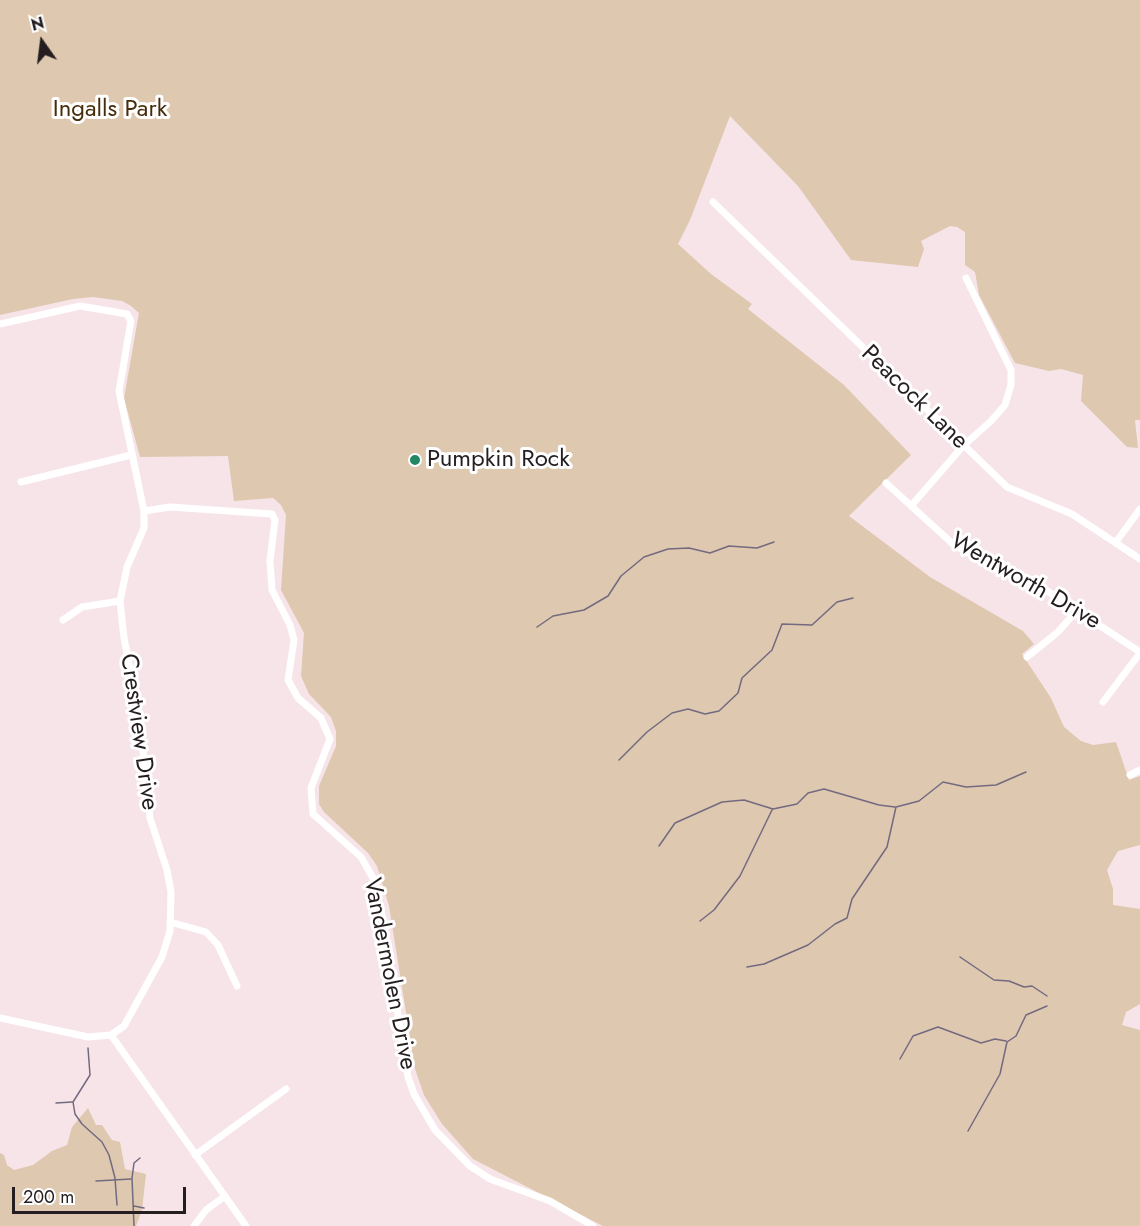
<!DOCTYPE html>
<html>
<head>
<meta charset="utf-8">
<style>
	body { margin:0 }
	#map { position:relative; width:1140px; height:1226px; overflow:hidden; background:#f7e4e8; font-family:Jost,sans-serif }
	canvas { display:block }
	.north { position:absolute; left:12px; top:12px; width:60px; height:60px; -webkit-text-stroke:4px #fff; paint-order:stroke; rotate:346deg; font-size:16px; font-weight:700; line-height:24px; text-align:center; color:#251e20 }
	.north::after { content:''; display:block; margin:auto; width:21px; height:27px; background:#251e20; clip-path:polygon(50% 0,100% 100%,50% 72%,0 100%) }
	.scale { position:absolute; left:12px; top:1187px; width:174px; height:27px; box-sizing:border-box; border:3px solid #251e20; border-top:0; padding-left:8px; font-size:18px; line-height:21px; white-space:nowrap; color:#251e20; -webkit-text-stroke:4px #fff; paint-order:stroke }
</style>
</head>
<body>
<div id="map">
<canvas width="1140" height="1226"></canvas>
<div class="north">N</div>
<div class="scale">200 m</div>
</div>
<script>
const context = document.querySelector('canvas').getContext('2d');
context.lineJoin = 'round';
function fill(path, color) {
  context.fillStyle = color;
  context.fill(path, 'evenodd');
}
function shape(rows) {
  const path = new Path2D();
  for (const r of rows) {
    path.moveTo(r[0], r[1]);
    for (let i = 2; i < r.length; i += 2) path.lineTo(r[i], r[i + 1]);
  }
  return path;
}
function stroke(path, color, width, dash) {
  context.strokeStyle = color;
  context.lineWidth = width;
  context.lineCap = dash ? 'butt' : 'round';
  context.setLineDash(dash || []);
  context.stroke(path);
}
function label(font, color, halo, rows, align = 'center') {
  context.font = font + ' Jost,sans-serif';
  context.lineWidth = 6;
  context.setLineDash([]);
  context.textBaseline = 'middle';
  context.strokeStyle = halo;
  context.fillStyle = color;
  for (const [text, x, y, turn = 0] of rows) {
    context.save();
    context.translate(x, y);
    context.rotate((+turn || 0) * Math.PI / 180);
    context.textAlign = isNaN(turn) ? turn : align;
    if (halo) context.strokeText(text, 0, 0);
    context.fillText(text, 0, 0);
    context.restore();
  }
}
fill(shape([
	[0,0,1140,0,1140,420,1135,420,1138,448,1127,447,1081,401,1083,375,1061,369,1049,371,1015,363,979,295,975,272,965,265,965,232,957,227,950,226,921,241,924,249,918,267,851,260,798,186,730,116,690,220,678,244,711,274,752,304,748,309,844,385,911,455,849,516,930,577,1023,631,1034,644,1022,654,1051,698,1064,727,1081,741,1093,745,1116,742,1129,780,1140,776,1140,845,1118,851,1107,870,1113,889,1113,905,1140,909,1140,1004,1126,1012,1122,1025,1140,1030,1140,1226,603,1226,473,1159,442,1124,424,1095,415,1069,389,906,377,866,368,853,324,812,319,804,319,786,336,746,336,731,331,717,309,694,301,676,304,633,281,590,286,515,281,505,273,498,234,501,228,456,140,457,124,398,139,313,131,306,122,301,93,297,73,299,0,315],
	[88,1108,96,1125,102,1125,112,1140,120,1142,125,1169,146,1174,142,1210,136,1226,0,1226,0,1153,4,1155,7,1165,14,1170,33,1165,52,1151,67,1145,72,1127]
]), '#dec8b0');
stroke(shape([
	[537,627,553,616,584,610,608,596,621,576,644,557,668,549,689,548,710,553,729,546,757,548,774,542],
	[619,760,647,732,672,713,688,709,705,714,719,711,738,693,742,678,772,650,782,624,812,625,837,602,853,598],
	[659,846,675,823,722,802,744,800,773,809,797,804,808,793,824,789,879,805,895,807],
	[700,921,714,910,740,876,772,810],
	[960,957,994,980,1009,981,1024,987,1032,986,1047,996],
	[747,967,764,964,808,945,835,924,847,918,852,899,887,847,896,807,919,801,943,782,966,787,996,785,1026,772],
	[88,1048,90,1075,73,1102,75,1114,82,1124,102,1142,109,1155,115,1178,117,1205],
	[900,1059,913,1036,938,1027,981,1043,995,1039,1006,1041],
	[56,1103,72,1102],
	[968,1131,1000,1074,1007,1042,1016,1036,1026,1015,1047,1006],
	[96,1181,131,1179],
	[134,1206,144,1208],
	[134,1226,132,1178,134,1163,140,1158]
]), '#736a80', 1.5);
stroke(shape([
	[713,202,1007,487,1072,514,1140,559],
	[0,324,80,306,127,314,131,321,119,391,144,511,144,528,127,567,120,601,124,638,139,713,150,818,167,870,171,892,170,931,162,957,124,1026,111,1035,246,1226],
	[21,482,131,455],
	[886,483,954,545,979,559,1032,581,1140,652],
	[911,506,963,446,991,421,1005,405,1011,385,1011,370,966,278],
	[144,511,170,507,272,514,275,520,270,561,272,590,290,625,294,640,288,680,298,698,321,718,330,739,311,788,313,814,361,857,373,878,382,916,408,1077,414,1094,435,1130,470,1166,490,1179,550,1201,593,1226],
	[1116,542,1140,509],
	[63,620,82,607,120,601],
	[1027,657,1058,632,1078,609],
	[1103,702,1140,653],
	[1130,775,1140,770],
	[170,922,206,932,218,945,237,986],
	[0,1018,88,1037,111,1035],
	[195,1155,286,1089],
	[194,1226,206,1210,225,1196]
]), '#fff', 7);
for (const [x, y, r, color] of [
	[415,460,6,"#218863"]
]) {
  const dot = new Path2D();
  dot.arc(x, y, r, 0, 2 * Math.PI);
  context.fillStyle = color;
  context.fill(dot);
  stroke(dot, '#fff', 2);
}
label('24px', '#472d0c', '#fff', [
	["Ingalls Park",110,110]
]);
label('24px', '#251e20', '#fff', [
	["Peacock Lane",914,398,44],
	["Wentworth Drive",1025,582,30],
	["Crestview Drive",138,732,82],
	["Vandermolen Drive",389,974,79]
]);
label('24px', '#251e20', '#fff', [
	["Pumpkin Rock",427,460]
], 'left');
</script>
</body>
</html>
